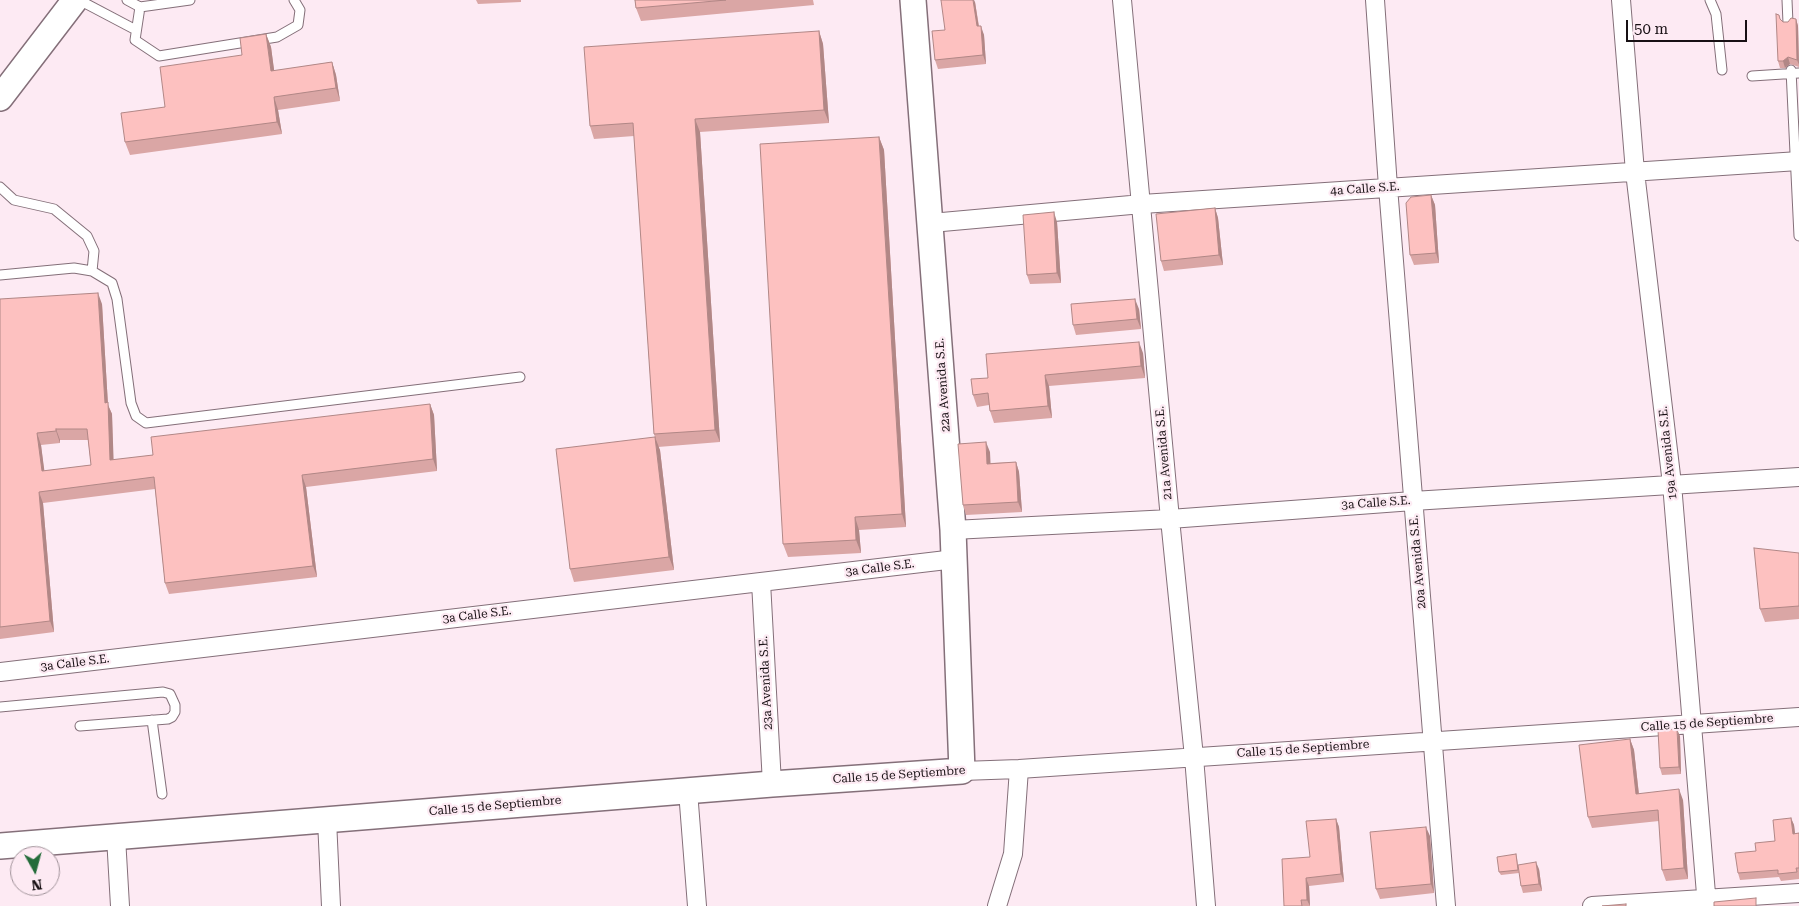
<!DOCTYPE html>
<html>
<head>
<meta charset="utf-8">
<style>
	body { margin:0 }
	#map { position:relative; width:1799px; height:906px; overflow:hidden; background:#fdeaf3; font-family:"Roboto Serif",serif }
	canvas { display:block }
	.north { position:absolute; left:10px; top:846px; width:50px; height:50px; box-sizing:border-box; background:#fdeaf3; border:1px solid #a1939a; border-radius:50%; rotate:173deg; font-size:14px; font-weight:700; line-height:20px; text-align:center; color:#181014 }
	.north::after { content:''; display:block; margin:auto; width:18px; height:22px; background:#246c3a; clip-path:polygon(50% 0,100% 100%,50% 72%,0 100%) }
	.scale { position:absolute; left:1626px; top:20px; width:121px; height:22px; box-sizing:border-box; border:2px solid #181014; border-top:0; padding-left:6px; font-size:15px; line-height:18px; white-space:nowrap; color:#181014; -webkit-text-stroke:4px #fdeaf3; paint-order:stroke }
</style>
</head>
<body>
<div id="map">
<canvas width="1799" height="906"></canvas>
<div class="north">N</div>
<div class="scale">50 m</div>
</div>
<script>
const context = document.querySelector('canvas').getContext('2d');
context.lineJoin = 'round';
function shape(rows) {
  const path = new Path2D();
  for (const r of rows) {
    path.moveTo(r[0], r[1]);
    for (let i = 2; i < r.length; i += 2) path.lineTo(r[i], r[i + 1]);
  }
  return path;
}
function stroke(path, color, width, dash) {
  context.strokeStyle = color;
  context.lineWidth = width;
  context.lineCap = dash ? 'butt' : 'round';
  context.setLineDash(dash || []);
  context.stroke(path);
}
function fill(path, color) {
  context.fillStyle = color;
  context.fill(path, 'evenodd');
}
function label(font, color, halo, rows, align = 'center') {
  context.font = font + ' "Roboto Serif",serif';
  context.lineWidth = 4.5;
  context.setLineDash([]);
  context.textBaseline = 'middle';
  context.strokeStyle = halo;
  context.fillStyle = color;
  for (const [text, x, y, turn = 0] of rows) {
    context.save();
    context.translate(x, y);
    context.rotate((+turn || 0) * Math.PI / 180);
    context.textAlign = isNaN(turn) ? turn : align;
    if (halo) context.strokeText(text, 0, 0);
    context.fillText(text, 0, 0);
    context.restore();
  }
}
const lane = shape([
	[79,0,136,30],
	[127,0,140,7,190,0],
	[1710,0,1716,14,1722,70],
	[1787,0,1788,23],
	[140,7,135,40,159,56,277,37,298,25,300,10,294,0],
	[1791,70,1799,236],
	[1752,76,1799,73],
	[0,187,14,200,54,209,87,236,94,251,92,271],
	[0,275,74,268,92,271,112,283,117,299,131,403,136,416,146,423,520,377],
	[0,707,163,692,170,694,175,705,175,712,172,717,168,719,80,726],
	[152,720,162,794]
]);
const street = shape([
	[1122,0,1170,519,1194,757,1206,906],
	[1375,0,1388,187,1446,906],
	[1621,0,1635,172,1672,484,1707,906],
	[931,223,1142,204,1799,161],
	[953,530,1170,519,1413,501,1799,477],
	[761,582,772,784],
	[0,672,955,559],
	[962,771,1019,769,1799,717],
	[688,791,697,906],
	[327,820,331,906],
	[116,837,120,906],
	[997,906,1013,854,1019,769],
	[1592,906,1799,893]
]);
const secondary = shape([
	[0,98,75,0],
	[0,846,772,784,962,771,953,530,913,0]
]);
stroke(lane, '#846f79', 11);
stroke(street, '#846f79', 20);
stroke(secondary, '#846f79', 28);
stroke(lane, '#fff', 9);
stroke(street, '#fff', 18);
stroke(secondary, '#fff', 25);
fill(shape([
	[476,0,521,0,521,2,478,4],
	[635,0,813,0,814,5,641,21,636,8],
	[975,2,979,26,984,35,986,64,938,69,935,60,945,30],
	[1796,19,1798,26,1799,67,1790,64,1785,68,1780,68,1778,61,1781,20,1783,22,1788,22],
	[819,31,823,44,829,123,700,132,720,442,658,447,660,450,674,570,574,582,570,569,655,437,654,434,634,136,594,139,590,126],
	[266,34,271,47,274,71,332,62,336,75,340,101,278,110,282,134,130,155,125,142,165,107,242,55],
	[879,137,884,150,906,527,859,530,861,553,788,557,783,544],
	[1431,195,1435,205,1439,263,1414,265,1410,255],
	[1215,208,1218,218,1223,265,1164,271,1161,261],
	[1057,222,1061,283,1030,284,1027,275],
	[0,299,102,304,108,405,112,414,113,460,153,455,430,404,434,415,437,471,306,487,317,577,169,594,165,583,155,489,43,503,54,632,0,639],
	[60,440,88,440,91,465,44,471,41,445,60,443],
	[1139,309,1141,329,1076,335,1073,325],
	[1143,353,1145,378,1049,386,1052,418,994,423,990,411,989,405,977,407,973,395,988,378],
	[990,452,990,463,1016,462,1019,472,1022,512,966,515,963,505],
	[1799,553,1799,619,1765,622,1760,609],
	[1680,736,1681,774,1662,775,1660,768],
	[1630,739,1634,750,1639,794,1683,800,1688,879,1666,881,1662,870,1659,821,1592,828,1588,817],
	[1791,818,1794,825,1795,834,1799,833,1799,879,1781,881,1779,877,1740,880,1738,873,1756,851,1775,841],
	[1336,819,1339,827,1344,882,1309,886,1310,906,1284,906,1310,857],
	[1430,836,1434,893,1380,899,1376,889],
	[1516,854,1517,858,1519,873,1501,875,1499,872],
	[1539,869,1542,891,1523,893,1521,886]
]), '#daa6a5');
fill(shape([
	[973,0,974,0,975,2,980,35,977,26],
	[1796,19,1798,26,1799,65,1797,60],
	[981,26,984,35,986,64,983,55],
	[819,31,823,44,829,123,824,110],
	[266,34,271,47,276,84,271,71],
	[1788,57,1790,64,1785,68,1783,61],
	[332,62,336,75,340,101,336,88],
	[274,97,278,110,282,134,277,122],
	[695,119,700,132,720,442,715,430],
	[879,137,884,150,906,527,902,514],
	[1431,195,1435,205,1439,263,1436,253],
	[1215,208,1218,218,1223,265,1219,255],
	[1054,212,1057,222,1061,283,1057,273],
	[98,293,102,304,108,405,112,414,114,471,110,460,105,403],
	[1135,299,1139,309,1141,329,1137,319],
	[1139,342,1143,353,1145,378,1141,366],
	[1045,375,1049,386,1052,418,1048,406],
	[430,404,434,415,437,471,433,459],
	[56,429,60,440,60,443,56,431],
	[37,433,41,445,46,483,42,471],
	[655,437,660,450,674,570,669,557],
	[986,442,990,452,991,473,987,464],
	[1016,462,1019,472,1022,512,1018,502],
	[302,475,306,487,317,577,313,566],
	[39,492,43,503,54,632,50,621],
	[855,517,859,530,861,553,856,540],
	[1677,729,1680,736,1681,774,1679,767],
	[1630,739,1634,750,1640,805,1636,794],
	[1679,789,1683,800,1688,879,1684,868],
	[1791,818,1794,825,1796,841,1793,834],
	[1336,819,1339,827,1344,882,1341,874],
	[1426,827,1430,836,1434,893,1431,884],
	[1536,862,1539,869,1542,891,1539,884],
	[1306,878,1309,886,1310,906,1307,900]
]), '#b18786');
const building = shape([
	[635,0,726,0,636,8,635,0],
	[941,0,973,0,977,26,981,26,983,55,935,60,932,31,945,30,941,0],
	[1776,14,1779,15,1780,19,1783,22,1788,22,1791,18,1796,19,1797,60,1788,57,1783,61,1778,61,1776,14],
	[819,31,824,110,695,119,715,430,654,434,633,123,590,126,584,47,819,31],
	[266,34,271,71,332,62,336,88,274,97,277,122,125,142,121,113,165,107,160,67,242,55,240,38,266,34],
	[879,137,902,514,855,517,856,540,783,544,760,144,879,137],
	[1431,195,1436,253,1410,255,1406,203,1411,197,1431,195],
	[1215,208,1219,255,1161,261,1156,214,1215,208],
	[1054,212,1057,273,1027,275,1023,215,1054,212],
	[98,293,105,403,108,402,110,460,153,455,151,437,430,404,433,459,302,475,313,566,165,583,154,477,39,492,50,621,0,627,0,299,98,293],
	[56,429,87,429,91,465,42,471,37,433,56,431,56,429],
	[1135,299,1137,319,1073,325,1071,304,1135,299],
	[1139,342,1141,366,1045,375,1048,406,990,411,988,393,973,395,971,379,988,378,986,354,1139,342],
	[655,437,669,557,570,569,556,449,655,437],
	[986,442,987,464,1016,462,1018,502,963,505,958,444,986,442],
	[1754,548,1799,553,1799,606,1760,609,1754,548],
	[1677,729,1679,767,1660,768,1658,730,1677,729],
	[1630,739,1636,794,1679,789,1684,868,1662,870,1658,810,1588,817,1579,745,1630,739],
	[1791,818,1793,834,1799,833,1799,868,1796,868,1797,872,1778,874,1778,870,1738,873,1735,853,1756,851,1755,843,1775,841,1773,820,1791,818],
	[1336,819,1341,874,1306,878,1307,900,1301,900,1302,906,1284,906,1282,859,1310,857,1306,821,1336,819],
	[1426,827,1431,884,1376,889,1370,832,1426,827],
	[1516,854,1518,870,1499,872,1497,857,1516,854],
	[1536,862,1539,884,1521,886,1518,865,1536,862],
	[1756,898,1756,906,1714,906,1714,902,1756,898],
	[1626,904,1626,906,1602,906,1626,904]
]);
fill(building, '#fdc1c0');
stroke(building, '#b18786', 1);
label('12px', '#181014', '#fdeaf3', [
	["4a Calle S.E.",1365,189,-4],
	["22a Avenida S.E.",943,385,-94],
	["21a Avenida S.E.",1164,453,-95],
	["19a Avenida S.E.",1668,453,-96],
	["3a Calle S.E.",1376,503,-4],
	["20a Avenida S.E.",1418,562,-95],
	["3a Calle S.E.",880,568,-7],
	["3a Calle S.E.",477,615,-7],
	["3a Calle S.E.",75,663,-7],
	["23a Avenida S.E.",766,683,-93],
	["Calle 15 de Septiembre",1707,723,-4],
	["Calle 15 de Septiembre",1303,749,-4],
	["Calle 15 de Septiembre",899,775,-4],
	["Calle 15 de Septiembre",495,806,-5]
]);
</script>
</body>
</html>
